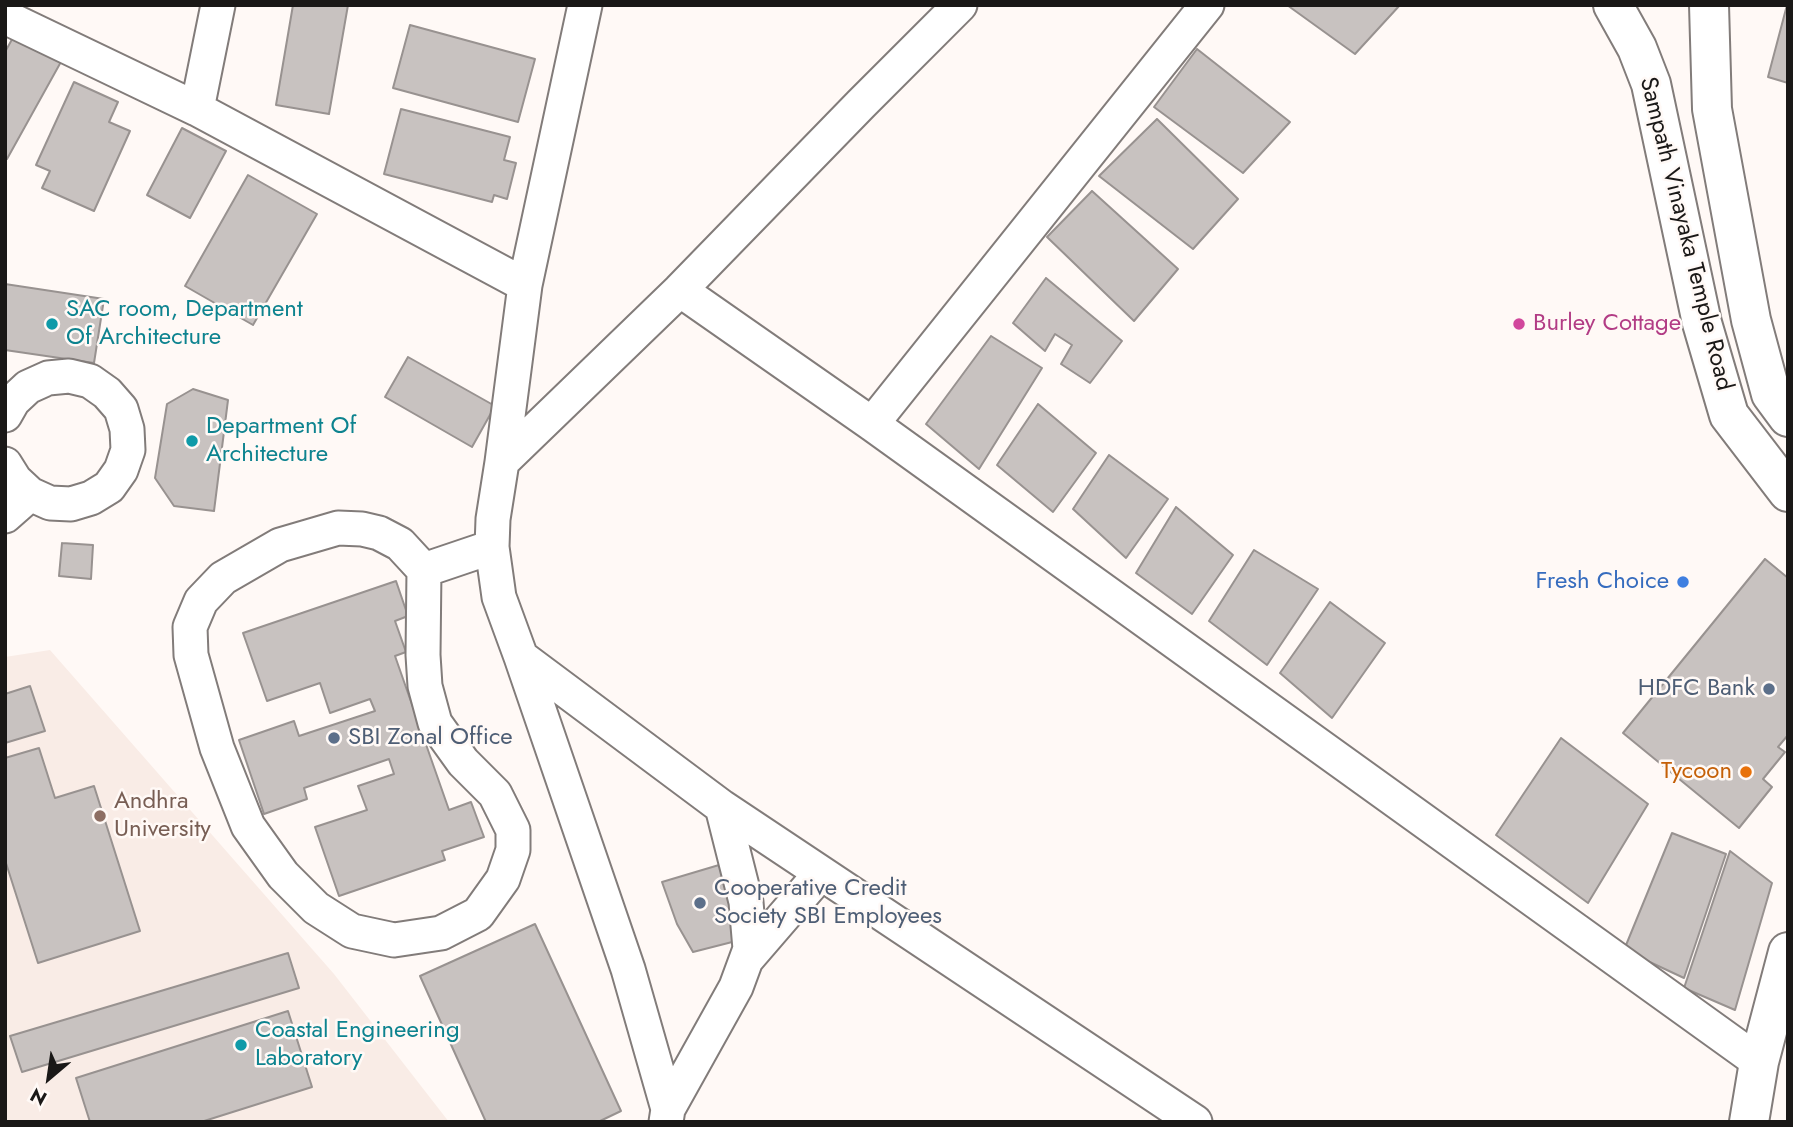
<!DOCTYPE html>
<html>
<head>
<meta charset="utf-8">
<style>
	body { margin:0 }
	#map { position:relative; width:1793px; height:1127px; overflow:hidden; background:#fff9f6; font-family:Jost,sans-serif }
	canvas { display:block }
	.frame { position:absolute; inset:0; border:7px solid #1a1817; pointer-events:none }
	.north { position:absolute; left:14px; top:1043px; width:70px; height:70px; -webkit-text-stroke:5px #fff9f6; paint-order:stroke; rotate:209deg; font-size:19px; font-weight:700; line-height:28px; text-align:center; color:#1a1817 }
	.north::after { content:''; display:block; margin:auto; width:24px; height:32px; background:#1a1817; clip-path:polygon(50% 0,100% 100%,50% 72%,0 100%) }
</style>
</head>
<body>
<div id="map">
<canvas width="1793" height="1127"></canvas>
<div class="frame"></div>
<div class="north">N</div>
</div>
<script>
const context = document.querySelector('canvas').getContext('2d');
context.lineJoin = 'round';
function fill(path, color) {
  context.fillStyle = color;
  context.fill(path, 'evenodd');
}
function shape(rows) {
  const path = new Path2D();
  for (const r of rows) {
    path.moveTo(r[0], r[1]);
    for (let i = 2; i < r.length; i += 2) path.lineTo(r[i], r[i + 1]);
  }
  return path;
}
function stroke(path, color, width, dash) {
  context.strokeStyle = color;
  context.lineWidth = width;
  context.lineCap = dash ? 'butt' : 'round';
  context.setLineDash(dash || []);
  context.stroke(path);
}
function label(font, color, halo, rows, align = 'center') {
  context.font = font + ' Jost,sans-serif';
  context.lineWidth = 5;
  context.setLineDash([]);
  context.textBaseline = 'middle';
  context.strokeStyle = halo;
  context.fillStyle = color;
  for (const [text, x, y, turn = 0] of rows) {
    context.save();
    context.translate(x, y);
    context.rotate((+turn || 0) * Math.PI / 180);
    context.textAlign = isNaN(turn) ? turn : align;
    if (halo) context.strokeText(text, 0, 0);
    context.fillText(text, 0, 0);
    context.restore();
  }
}
fill(shape([
	[50,650,334,974,449,1122,5,1122,5,657]
]), '#f9ece6');
const building = shape([
	[293,5,348,5,329,114,276,105,293,5],
	[1287,5,1400,5,1355,54,1287,5],
	[1787,5,1788,5,1788,83,1768,77,1787,5],
	[410,25,535,59,518,122,393,88,410,25],
	[15,34,62,60,7,159,5,158,5,52,15,34],
	[1197,49,1290,122,1243,173,1154,107,1197,49],
	[74,82,118,102,109,122,130,131,94,211,42,188,50,171,36,165,74,82],
	[401,109,510,137,504,160,516,163,507,199,494,195,492,202,384,174,401,109],
	[1157,119,1238,199,1193,249,1099,176,1157,119],
	[182,128,226,151,190,218,147,195,182,128],
	[248,175,317,214,253,325,185,286,248,175],
	[1092,191,1178,269,1134,321,1047,237,1092,191],
	[1046,278,1122,341,1090,383,1061,364,1072,345,1055,334,1045,351,1013,323,1046,278],
	[5,284,104,299,94,363,5,350,5,284],
	[991,336,1042,368,979,469,926,424,991,336],
	[408,357,495,406,472,447,385,397,408,357],
	[193,389,228,400,214,511,174,506,155,478,167,404,193,389],
	[1038,404,1096,453,1053,512,997,465,1038,404],
	[1109,455,1168,499,1126,558,1073,509,1109,455],
	[1176,507,1233,555,1192,614,1136,573,1176,507],
	[62,543,93,545,91,579,59,576,62,543],
	[1254,550,1318,589,1267,665,1209,621,1254,550],
	[1765,559,1788,578,1788,735,1778,747,1785,752,1763,779,1772,787,1739,828,1623,733,1765,559],
	[396,581,408,616,395,621,406,652,395,656,449,810,471,802,484,837,442,851,445,860,339,896,315,827,367,810,358,786,394,774,389,759,304,788,307,799,264,814,239,740,294,721,299,736,375,711,370,699,330,713,320,683,267,701,243,633,396,581],
	[1330,602,1385,643,1332,718,1280,673,1330,602],
	[30,686,45,731,5,743,5,694,30,686],
	[1561,738,1648,804,1588,903,1496,835,1561,738],
	[39,748,55,798,94,786,140,931,38,963,5,860,5,758,39,748],
	[1672,833,1726,854,1684,978,1624,950,1672,833],
	[1730,851,1772,883,1735,1010,1684,988,1730,851],
	[719,865,740,940,693,952,677,924,662,882,719,865],
	[535,924,621,1111,598,1122,486,1122,420,976,535,924],
	[288,953,299,988,22,1072,10,1036,288,953],
	[288,1011,312,1087,201,1122,90,1122,76,1078,288,1011]
]);
fill(building, '#c8c2c0');
stroke(building, '#989290', 2);
const minor = shape([
	[5,17,197,109,525,285,585,5],
	[197,109,218,5],
	[525,285,502,462,680,290,872,424,1759,1062],
	[680,290,861,104,960,5],
	[5,415,13,401,28,387,48,378,69,376,90,381,107,393,121,409,127,429,128,450,121,470,109,487,91,498,71,504,50,503,30,494,15,480,5,464],
	[872,424,1207,5],
	[502,462,493,519,492,547,499,597,521,657,628,969,668,1109,666,1122],
	[5,516,30,494],
	[424,570,400,544,379,533,362,529,338,528,280,545,223,578,201,601,190,627,191,655,217,748,248,826,283,875,316,908,352,931,394,940,441,933,478,914,503,879,513,850,513,830,495,794,463,762,435,723,425,686,423,655,424,570,492,547],
	[521,657,722,807,746,902,750,949,736,987,668,1109],
	[722,807,1195,1122],
	[746,960,821,873]
]);
const major = shape([
	[1613,5,1637,48,1651,84,1702,323,1729,415,1788,492],
	[1709,5,1712,109,1751,320,1771,394,1788,417],
	[1749,1122,1759,1062,1788,952]
]);
stroke(minor, '#827c7a', 37);
stroke(major, '#827c7a', 42);
stroke(minor, '#fff', 33);
stroke(major, '#fff', 38);
for (const [x, y, r, color] of [
	[52,324,7,"#0f9aa8"],
	[1519,324,7,"#d1479c"],
	[192,441,7,"#0f9aa8"],
	[1683,582,7,"#3f7fe0"],
	[1769,689,7,"#5c6f8a"],
	[334,738,7,"#5c6f8a"],
	[1746,772,7,"#e8710a"],
	[100,816,7,"#8d6e63"],
	[700,903,7,"#5c6f8a"],
	[241,1045,7,"#0f9aa8"]
]) {
  const dot = new Path2D();
  dot.arc(x, y, r, 0, 2 * Math.PI);
  context.fillStyle = color;
  context.fill(dot);
  stroke(dot, '#fff9f6', 2.5);
}
label('24px', '#1a1817', '#fff9f6', [
	["Sampath Vinayaka Temple Road",1685,234,76]
]);
label('24px', '#0d838f', '#fff9f6', [
	["SAC room, Department",66,310],
	["Of Architecture",66,338],
	["Department Of",206,427],
	["Architecture",206,455],
	["Coastal Engineering",255,1031],
	["Laboratory",255,1059]
], 'left');
label('24px', '#b23c85', '#fff9f6', [
	["Burley Cottage",1533,324]
], 'left');
label('24px', '#366cbe', '#fff9f6', [
	["Fresh Choice",1669,582]
], 'right');
label('24px', '#4e5e75', '#fff9f6', [
	["HDFC Bank",1755,689,"right"],
	["SBI Zonal Office",348,738],
	["Cooperative Credit",714,889],
	["Society SBI Employees",714,917]
], 'left');
label('24px', '#c56008', '#fff9f6', [
	["Tycoon",1732,772]
], 'right');
label('24px', '#785e54', '#fff9f6', [
	["Andhra",114,802],
	["University",114,830]
], 'left');
</script>
</body>
</html>
